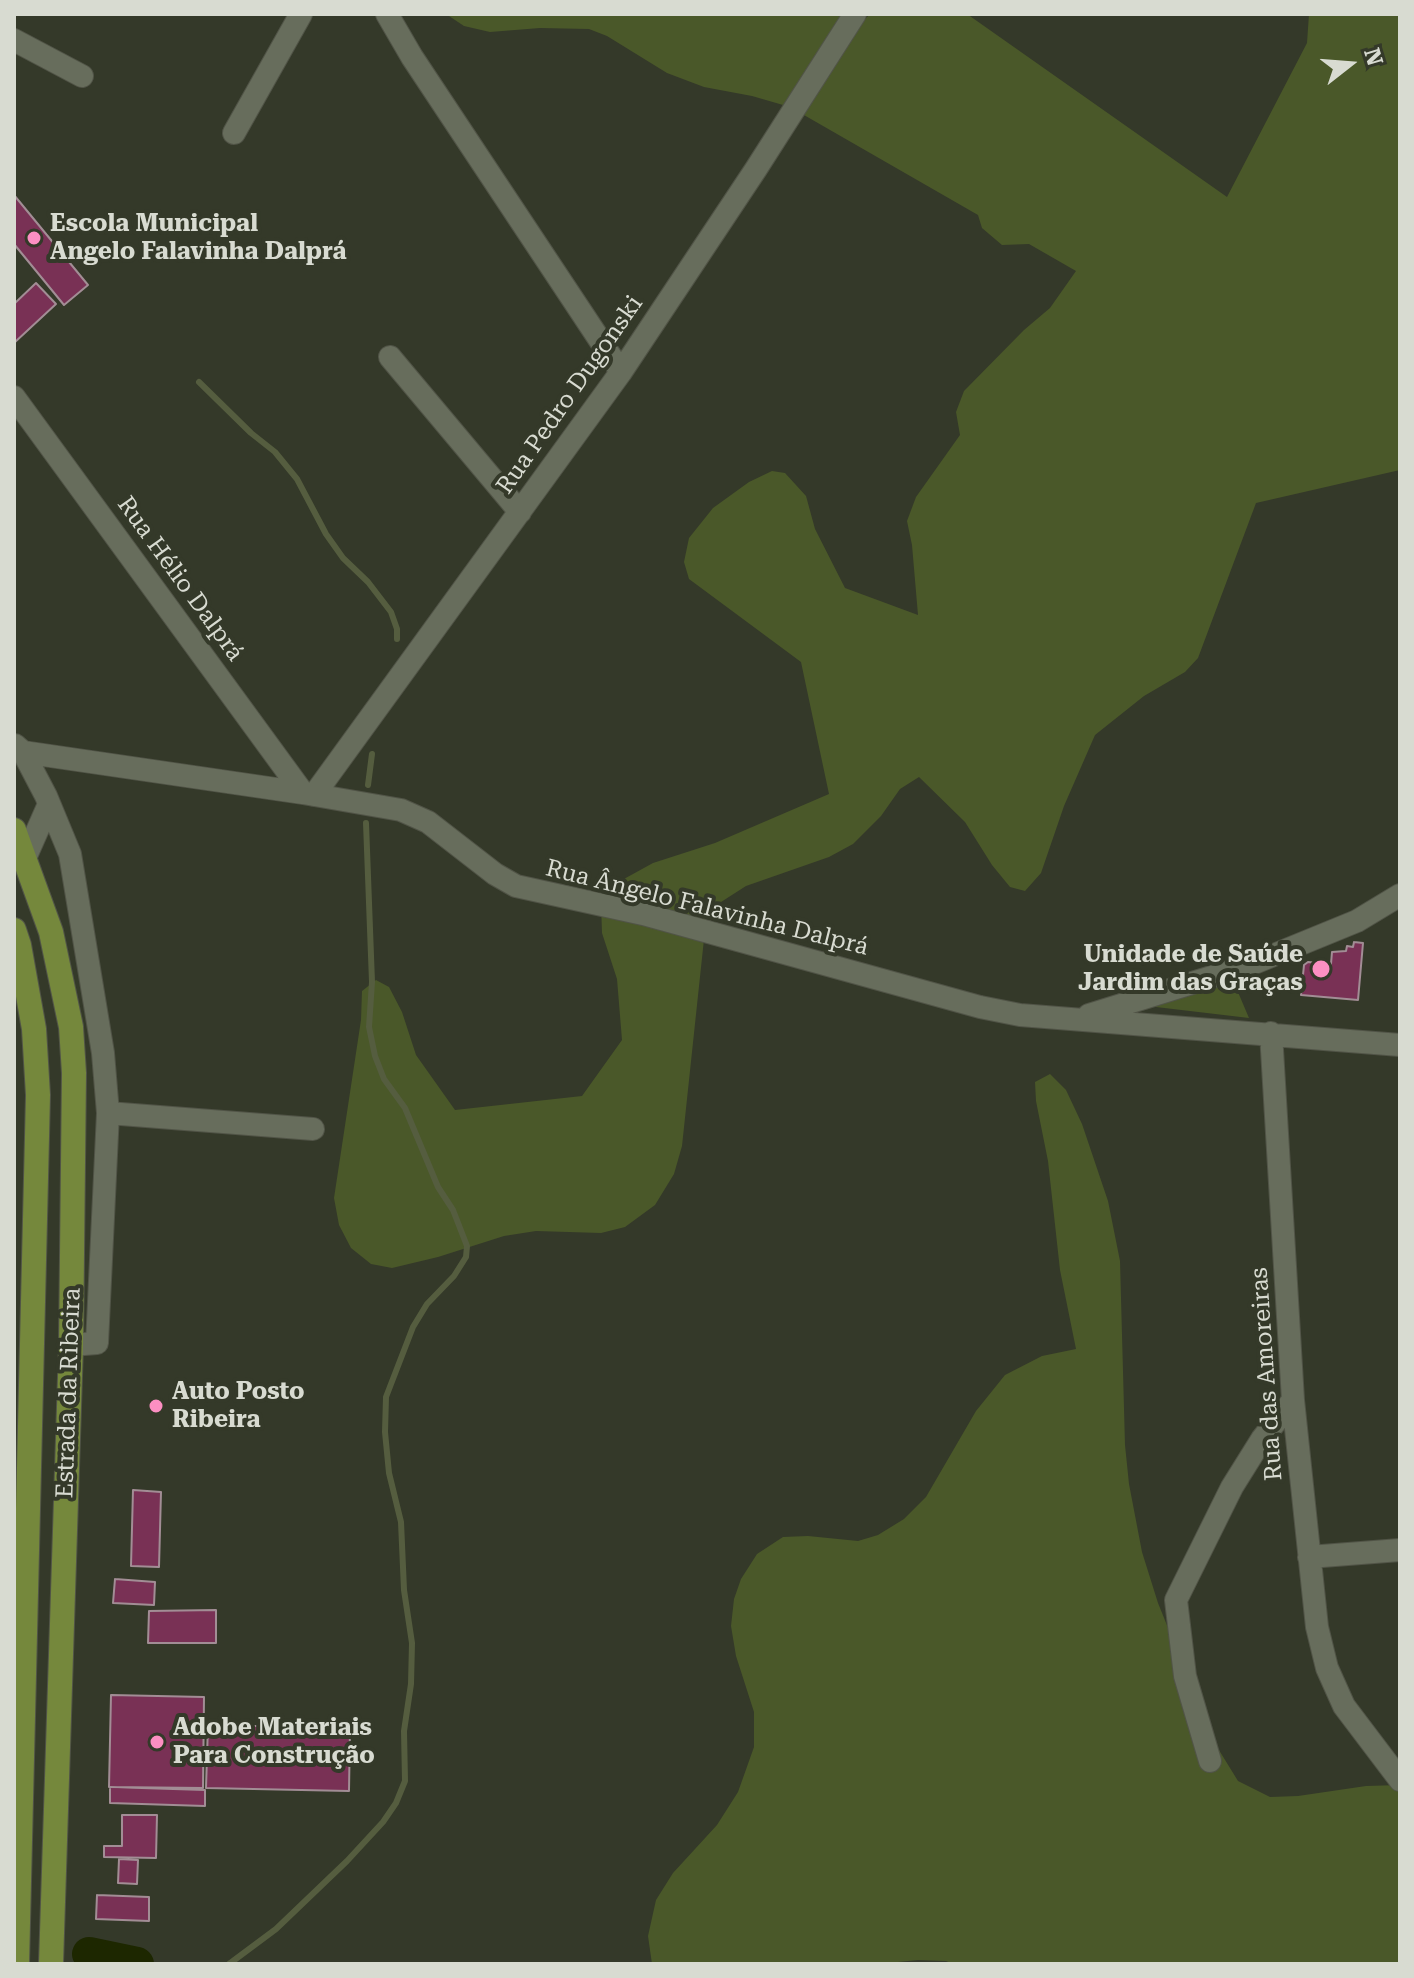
<!DOCTYPE html>
<html>
<head>
<meta charset="utf-8">
<style>
	body { margin:0 }
	#map { position:relative; width:1414px; height:1978px; overflow:hidden; background:#343929; font-family:"Roboto Serif",serif }
	canvas { display:block }
	.frame { position:absolute; inset:0; border:16px solid #d8dbd1; pointer-events:none }
	.north { position:absolute; left:1310px; top:24px; width:80px; height:80px; -webkit-text-stroke:6px #343929; paint-order:stroke; rotate:73deg; font-size:22px; font-weight:700; line-height:32px; text-align:center; color:#d8dbd1 }
	.north::after { content:''; display:block; margin:auto; width:28px; height:36px; background:#d8dbd1; clip-path:polygon(50% 0,100% 100%,50% 72%,0 100%) }
</style>
</head>
<body>
<div id="map">
<canvas width="1414" height="1978"></canvas>
<div class="frame"></div>
<div class="north">N</div>
</div>
<script>
const context = document.querySelector('canvas').getContext('2d');
context.lineJoin = 'round';
function fill(path, color) {
  context.fillStyle = color;
  context.fill(path, 'evenodd');
}
function shape(rows) {
  const path = new Path2D();
  for (const r of rows) {
    path.moveTo(r[0], r[1]);
    for (let i = 2; i < r.length; i += 2) path.lineTo(r[i], r[i + 1]);
  }
  return path;
}
function stroke(path, color, width, dash) {
  context.strokeStyle = color;
  context.lineWidth = width;
  context.lineCap = dash ? 'butt' : 'round';
  context.setLineDash(dash || []);
  context.stroke(path);
}
function label(font, color, halo, rows, align = 'center') {
  context.font = font + ' "Roboto Serif",serif';
  context.lineWidth = 8;
  context.setLineDash([]);
  context.textBaseline = 'middle';
  context.strokeStyle = halo;
  context.fillStyle = color;
  for (const [text, x, y, turn = 0] of rows) {
    context.save();
    context.translate(x, y);
    context.rotate((+turn || 0) * Math.PI / 180);
    context.textAlign = isNaN(turn) ? turn : align;
    if (halo) context.strokeText(text, 0, 0);
    context.fillText(text, 0, 0);
    context.restore();
  }
}
fill(shape([
	[446,14,834,14,861,23,870,14,967,14,1227,197,1307,43,1309,14,1400,14,1400,470,1256,503,1198,658,1185,672,1144,696,1095,735,1064,806,1041,873,1025,891,1010,887,992,865,965,822,919,777,900,789,881,816,853,844,829,857,746,886,707,911,682,1146,674,1174,655,1205,625,1227,601,1233,536,1231,504,1236,438,1257,392,1268,371,1264,351,1248,339,1225,334,1198,361,1020,362,991,376,980,389,987,402,1012,416,1055,455,1110,582,1096,622,1040,617,979,602,933,601,903,613,885,653,863,715,843,829,794,801,662,689,579,684,562,689,538,713,508,749,482,772,471,785,473,806,496,815,529,845,588,918,615,912,545,907,521,916,497,960,435,956,412,964,391,1024,330,1050,308,1076,271,1029,244,1002,245,982,228,978,215,790,107,752,96,704,87,667,73,607,36,589,29,540,28,490,32,464,26],
	[1232,978,1249,1018,1156,1007,1157,1000],
	[1050,1074,1066,1090,1082,1124,1108,1201,1120,1261,1125,1445,1129,1484,1142,1552,1158,1603,1214,1742,1238,1781,1270,1797,1298,1796,1366,1786,1400,1785,1400,1964,953,1964,946,1961,918,1960,878,1964,652,1964,648,1936,656,1900,673,1873,717,1825,738,1792,754,1747,754,1712,736,1656,731,1626,734,1599,741,1579,757,1554,783,1537,808,1536,858,1541,878,1535,904,1519,926,1497,976,1411,1005,1375,1042,1356,1076,1349,1060,1270,1048,1161,1036,1101,1035,1082]
]), '#4a5829');
stroke(shape([
	[199,382,251,433,275,452,297,479,326,534,343,558,368,582,391,612,397,629,397,639],
	[368,785,372,754],
	[229,1964,276,1929,347,1861,383,1822,396,1803,405,1781,404,1731,411,1684,412,1643,404,1590,401,1522,389,1473,385,1432,386,1397,413,1327,427,1304,454,1276,466,1257,467,1246,453,1210,438,1187,405,1108,384,1079,375,1056,369,1027,372,982,366,823]
]), '#555d3f', 6);
stroke(shape([
	[89,1954,137,1964]
]), '#1d2700', 34);
const building = shape([
	[14,195,88,285,64,305,14,244,14,195],
	[36,283,56,304,14,343,14,304,36,283],
	[1354,942,1363,943,1358,1000,1301,995,1304,965,1308,962,1331,964,1332,952,1346,951,1347,946,1353,947,1354,942],
	[133,1490,161,1492,159,1567,131,1566,133,1490],
	[115,1579,155,1582,154,1605,113,1603,115,1579],
	[216,1610,216,1643,148,1643,149,1611,216,1610],
	[111,1695,204,1697,203,1788,109,1787,111,1695],
	[208,1725,350,1728,349,1791,206,1788,208,1725],
	[110,1787,205,1790,205,1806,110,1803,110,1787],
	[122,1815,157,1815,156,1858,104,1857,104,1846,122,1846,122,1815],
	[119,1859,138,1860,137,1884,118,1883,119,1859],
	[97,1895,149,1897,149,1921,96,1919,97,1895]
]);
fill(building, '#793155');
stroke(building, '#a28d95', 2);
const minor = shape([
	[387,14,412,57,621,372],
	[14,40,82,76],
	[234,133,301,14],
	[390,357,520,512],
	[14,397,303,793],
	[15,745,23,752,46,796,70,854,103,1053,108,1113,97,1343,71,1345],
	[23,752,303,793,401,810,428,822,495,874,516,886,643,914,980,1007,1020,1015,1400,1045],
	[314,795,621,372,756,169,855,14],
	[26,856,49,804],
	[1089,1015,1247,966,1357,921,1400,895],
	[1271,1033,1293,1400,1317,1627,1327,1668,1344,1706,1400,1780],
	[108,1113,313,1129],
	[1309,1557,1400,1550],
	[1210,1761,1185,1676,1176,1600,1232,1487,1262,1439,1293,1400]
]);
const primary = shape([
	[14,830,51,932,71,1027,74,1073,71,1345,51,1964],
	[14,930,19,945,34,1029,38,1095,17,1964]
]);
stroke(minor, '#515447', 24);
stroke(primary, '#515447', 26);
stroke(minor, '#676d5c', 22);
stroke(primary, '#75883c', 24);
for (const [x, y, r, color] of [
	[34,238,8,"#fc8fc2"],
	[1321,969,10,"#fc8fc2"],
	[156,1406,8,"#fc8fc2"],
	[157,1742,8,"#fc8fc2"]
]) {
  const dot = new Path2D();
  dot.arc(x, y, r, 0, 2 * Math.PI);
  context.fillStyle = color;
  context.fill(dot);
  stroke(dot, '#343929', 3);
}
label('bold 24px', '#d8dbd1', '#343929', [
	["Escola Municipal",50,224],
	["Angelo Falavinha Dalprá",50,252],
	["Unidade de Saúde",1303,955,"right"],
	["Jardim das Graças",1303,983,"right"],
	["Auto Posto",172,1392],
	["Ribeira",172,1420],
	["Adobe Materiais",173,1728],
	["Para Construção",173,1756]
], 'left');
label('24px', '#d8dbd1', '#343929', [
	["Rua Pedro Dugonski",570,395,-55],
	["Rua Hélio Dalprá",180,579,54],
	["Rua Ângelo Falavinha Dalprá",707,908,14],
	["Rua das Amoreiras",1267,1374,-94],
	["Estrada da Ribeira",69,1393,-88]
]);
</script>
</body>
</html>
